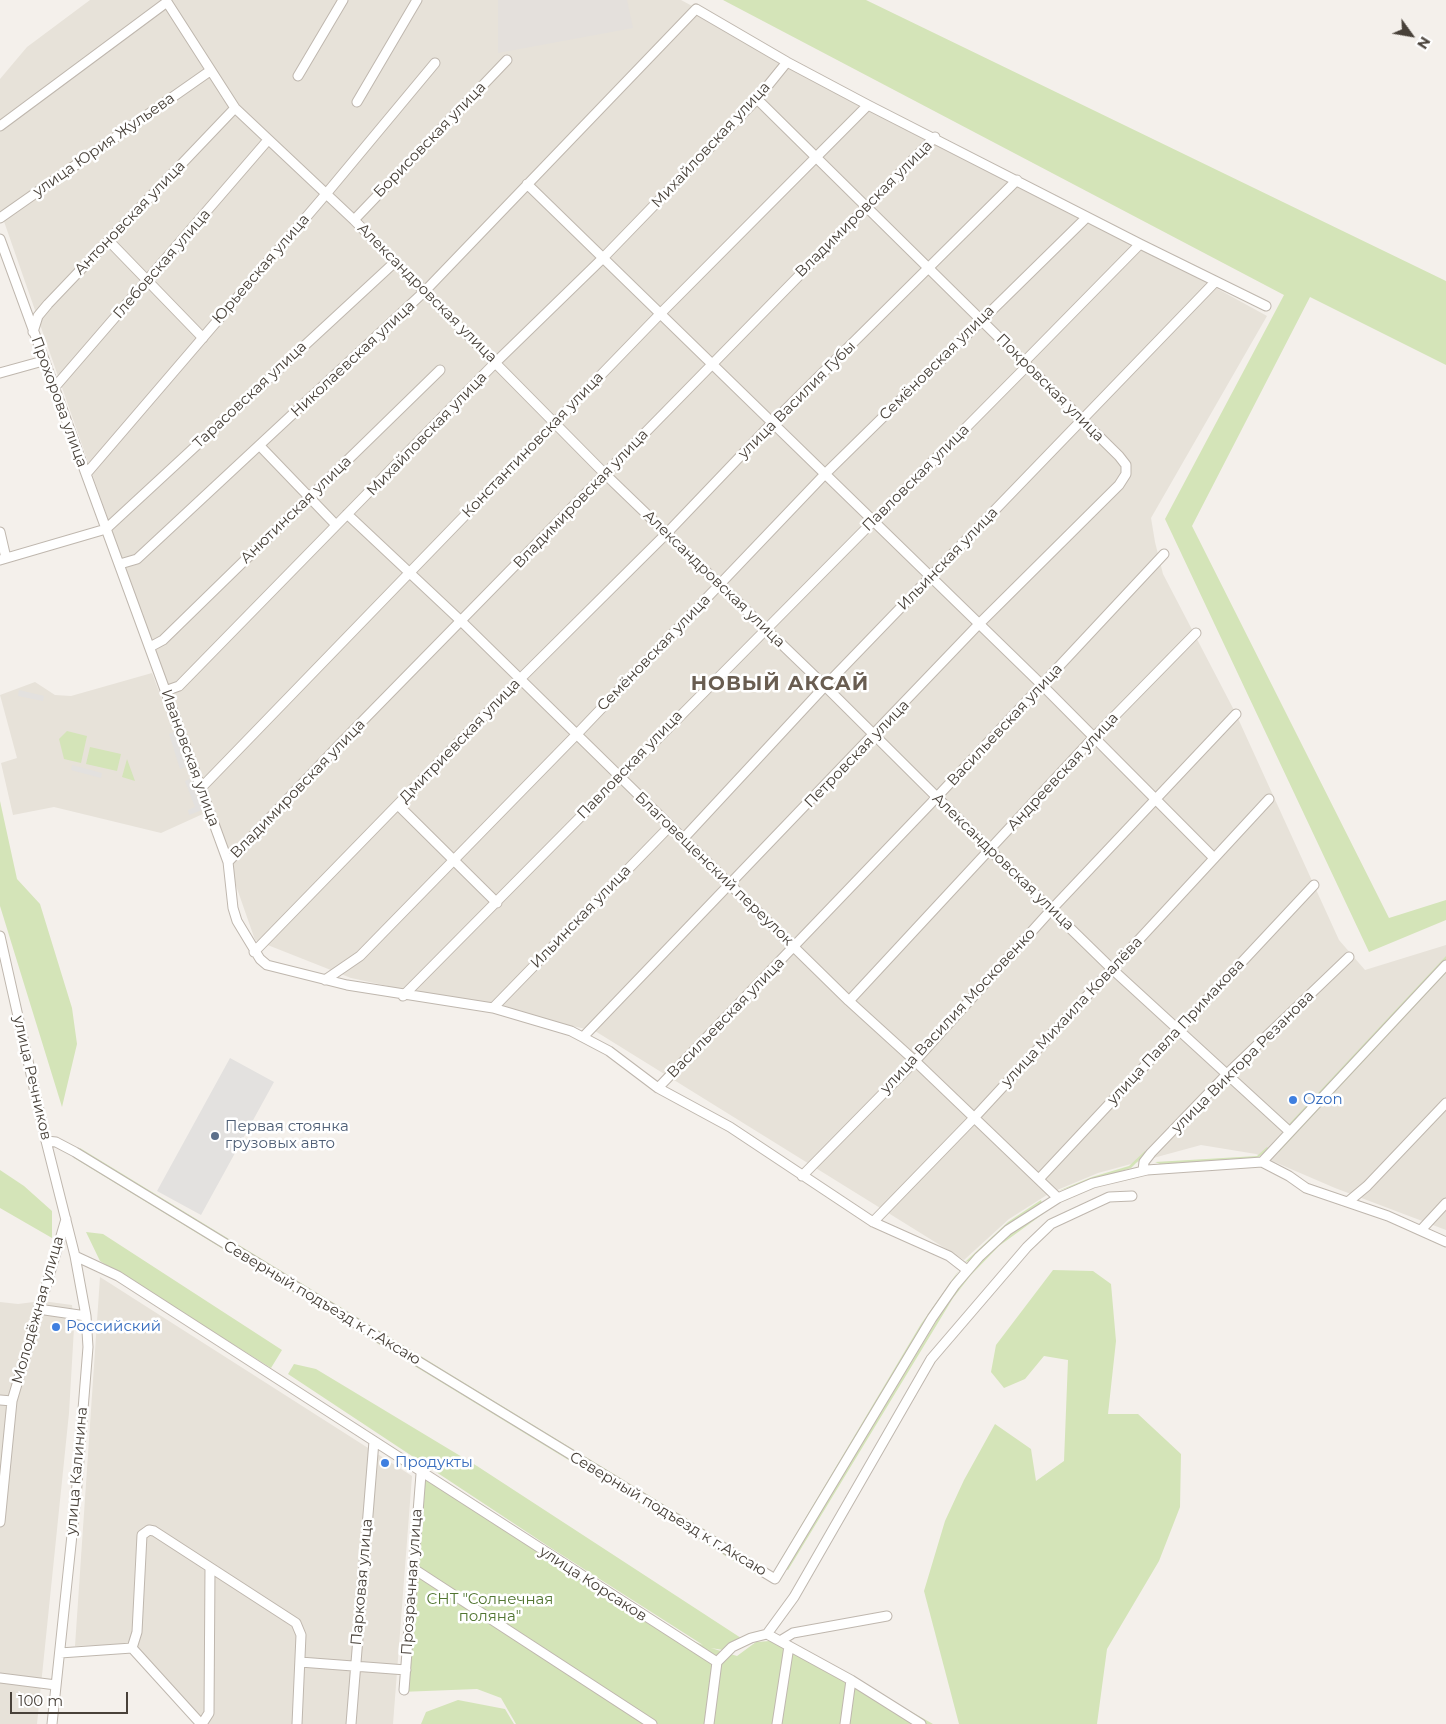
<!DOCTYPE html>
<html>
<head>
<meta charset="utf-8">
<style>
	body { margin:0 }
	#map { position:relative; width:1446px; height:1724px; overflow:hidden; background:#f4f0eb; font-family:Montserrat,sans-serif }
	canvas { display:block }
	.north { position:absolute; left:1386px; top:10px; width:50px; height:50px; -webkit-text-stroke:4px #fff; paint-order:stroke; rotate:122deg; font-size:14px; font-weight:700; line-height:20px; text-align:center; color:#484139 }
	.north::after { content:''; display:block; margin:auto; width:18px; height:22px; background:#484139; clip-path:polygon(50% 0,100% 100%,50% 72%,0 100%) }
	.scale { position:absolute; left:10px; top:1692px; width:118px; height:22px; box-sizing:border-box; border:2px solid #484139; border-top:0; padding-left:6px; font-size:15px; line-height:18px; white-space:nowrap; color:#484139; -webkit-text-stroke:4px #fff; paint-order:stroke }
</style>
</head>
<body>
<div id="map">
<canvas width="1446" height="1724"></canvas>
<div class="north">N</div>
<div class="scale">100 m</div>
</div>
<script>
const context = document.querySelector('canvas').getContext('2d');
context.lineJoin = 'round';
function fill(path, color) {
  context.fillStyle = color;
  context.fill(path, 'evenodd');
}
function shape(rows) {
  const path = new Path2D();
  for (const r of rows) {
    path.moveTo(r[0], r[1]);
    for (let i = 2; i < r.length; i += 2) path.lineTo(r[i], r[i + 1]);
  }
  return path;
}
function stroke(path, color, width, dash) {
  context.strokeStyle = color;
  context.lineWidth = width;
  context.lineCap = dash ? 'butt' : 'round';
  context.setLineDash(dash || []);
  context.stroke(path);
}
function label(font, color, halo, rows, align = 'center') {
  context.font = font + ' Montserrat,sans-serif';
  context.lineWidth = 5;
  context.setLineDash([]);
  context.textBaseline = 'middle';
  context.strokeStyle = halo;
  context.fillStyle = color;
  for (const [text, x, y, turn = 0] of rows) {
    context.save();
    context.translate(x, y);
    context.rotate((+turn || 0) * Math.PI / 180);
    context.textAlign = isNaN(turn) ? turn : align;
    if (halo) context.strokeText(text, 0, 0);
    context.fillText(text, 0, 0);
    context.restore();
  }
}
fill(shape([
	[90,0,681,0,1087,217,1267,316,1151,518,1155,542,1163,574,1236,714,1339,940,1365,970,1446,945,1446,1230,1335,1188,1256,1154,1201,1145,1098,1173,1050,1193,1009,1219,964,1260,595,1031,351,978,255,940,0,210,0,79,27,47],
	[152,673,205,813,161,833,54,807,13,815,1,763,17,758,0,695,35,682,55,695,71,696],
	[100,1277,412,1476,393,1724,207,1724,134,1644,75,1646],
	[42,1301,72,1305,74,1328,69,1413,37,1724,0,1724,0,1302,18,1304]
]), '#e7e2d9');
fill(shape([
	[498,0,627,0,633,28,498,53]
]), '#e4e0dc');
fill(shape([
	[723,0,866,0,1446,281,1446,365,1310,297,1192,526,1389,918,1446,900,1446,920,1369,952,1165,519,1284,295],
	[67,731,87,736,81,763,64,759,59,739],
	[90,747,121,754,117,771,86,764],
	[127,759,135,781,122,777],
	[0,801,17,879,40,904,72,1008,77,1044,62,1107,0,906],
	[1446,956,1446,960,1294,1123,1289,1124],
	[1446,970,1446,973,1279,1152,1277,1150],
	[1267,1147,1269,1149,1257,1158,1160,1164,1155,1162,1257,1156],
	[80,1148,766,1567,765,1569,79,1150],
	[1145,1151,1146,1153,1131,1168,1058,1191,1092,1177,1129,1166],
	[75,1156,761,1575,760,1577,74,1158],
	[0,1170,24,1186,52,1211,52,1238,0,1208],
	[1041,1200,1042,1203,1013,1221,969,1261,965,1262,1008,1222],
	[1046,1210,1047,1211,999,1246,971,1275,953,1298,788,1570,786,1569,951,1297,982,1259,1010,1233],
	[86,1232,103,1234,282,1350,271,1368,100,1261],
	[959,1270,780,1565,778,1564,921,1324],
	[1053,1270,1093,1271,1111,1284,1116,1341,1108,1414,1138,1414,1181,1454,1180,1507,1159,1561,1107,1649,1097,1724,959,1724,924,1591,945,1521,964,1480,995,1424,1031,1449,1036,1481,1064,1461,1068,1360,1044,1356,1025,1379,1004,1388,991,1372,996,1345],
	[294,1364,316,1369,477,1466,741,1638,723,1650,711,1648,737,1656,756,1642,784,1640,933,1724,516,1724,501,1698,477,1689,400,1692,418,1468,688,1639,703,1645,551,1548,288,1374],
	[458,1700,505,1709,514,1724,421,1724,426,1712]
]), '#d4e4b8');
fill(shape([
	[19,690,44,696,43,701,18,696],
	[174,732,186,767,180,769,169,734],
	[72,765,102,773,101,778,71,770],
	[190,779,202,810,189,815,188,810,195,807,185,781],
	[230,1058,274,1082,201,1215,157,1191]
]), '#e3e1df');
const minor = shape([
	[298,76,343,0],
	[357,102,417,0],
	[0,126,167,2,235,108,354,220,605,474,825,686,990,850,1112,969,1290,1132],
	[527,184,1042,685,1214,858],
	[0,218,207,73],
	[354,220,507,60],
	[0,239,228,862,233,908,237,921,260,959,267,965,347,985,493,1008,571,1031,609,1051,658,1088,730,1127,873,1222,949,1256,967,1270],
	[109,241,203,338],
	[33,332,38,316,48,304,235,108],
	[1024,362,1140,244],
	[0,373,43,361],
	[54,388,268,140],
	[260,446,336,525],
	[86,474,326,194,435,63],
	[347,514,461,621,849,1001,915,1061,1058,1198],
	[0,532,6,558],
	[0,560,106,529,395,262],
	[120,564,137,559,425,291,696,9,787,62,868,105,1140,244,1266,306],
	[150,647,163,640,440,370],
	[165,691,179,686,496,362,603,258,757,99,787,62],
	[201,788,661,313,868,105],
	[398,805,497,903],
	[683,839,825,686,1215,282],
	[228,862,338,746,935,137],
	[0,936,46,1141,75,1256,86,1316,88,1347,76,1497,52,1724],
	[254,952,520,679,667,533,772,423,1017,180],
	[325,980,360,956,577,734,825,474,1087,217],
	[403,996,1027,366],
	[849,1001,1093,738,1196,633],
	[493,1008,670,826],
	[583,1037,978,625,1119,485,1126,474,1126,465,1119,456,757,99],
	[658,1088,936,798,1164,554],
	[46,1141,56,1142,75,1152,775,1579,932,1318,955,1285,979,1257,1008,1230,1058,1198,1093,1183,1147,1170,1262,1162,1289,1176,1306,1188,1388,1216,1446,1242],
	[1262,1162,1446,965],
	[1143,1170,1144,1162,1151,1153,1227,1074,1349,957],
	[802,1176,915,1061,1052,909,1236,714],
	[1039,1179,1314,885],
	[1349,1201,1367,1186,1446,1103],
	[873,1222,974,1118,1269,799],
	[1421,1230,1446,1203],
	[75,1256,118,1276,717,1662,732,1647,751,1638,767,1634],
	[38,1309,86,1316],
	[0,1400,12,1401],
	[0,1522,12,1401,66,1219],
	[414,1569,652,1724],
	[767,1634,794,1597,931,1359,1027,1247,1051,1224,1109,1197,1132,1196],
	[767,1634,851,1680,921,1724],
	[780,1641,793,1633,887,1616],
	[132,1648,137,1632,142,1535,149,1530,154,1531,296,1623,301,1635,297,1724],
	[60,1653,132,1648,201,1724],
	[300,1662,406,1670],
	[0,1678,56,1685],
	[404,1690,421,1474],
	[202,1724,209,1713,210,1568],
	[351,1724,374,1441],
	[709,1724,717,1662],
	[777,1724,789,1646],
	[845,1724,851,1680]
]);
stroke(minor, '#bfb7ae', 11);
stroke(minor, '#fff', 9);
for (const [x, y, r, color] of [
	[1293,1100,5,"#3f7fe0"],
	[215,1136,5,"#5c6f8a"],
	[56,1327,5,"#3f7fe0"],
	[385,1463,5,"#3f7fe0"]
]) {
  const dot = new Path2D();
  dot.arc(x, y, r, 0, 2 * Math.PI);
  context.fillStyle = color;
  context.fill(dot);
  stroke(dot, '#fff', 2);
}
label('15px', '#484139', '#fff', [
	["Борисовская улица",430,140,-46],
	["улица Юрия Жульева",104,145,-35],
	["Михайловская улица",711,145,-47],
	["Владимировская улица",864,209,-45],
	["Антоновская улица",130,218,-46],
	["Глебовская улица",162,264,-49],
	["Юрьевская улица",261,269,-49],
	["Александровская улица",427,293,45],
	["Николаевская улица",353,359,-43],
	["Семёновская улица",937,363,-45],
	["Покровская улица",1050,388,45],
	["Тарасовская улица",250,395,-43],
	["улица Василия Губы",797,400,-45],
	["Прохорова улица",59,402,70],
	["Михайловская улица",427,434,-46],
	["Константиновская улица",533,445,-46],
	["Павловская улица",916,478,-45],
	["Владимировская улица",581,499,-46],
	["Анютинская улица",296,510,-44],
	["Ильинская улица",948,559,-46],
	["Александровская улица",714,579,44],
	["Семёновская улица",654,653,-46],
	["Васильевская улица",1005,725,-47],
	["Дмитриевская улица",460,741,-46],
	["Петровская улица",857,754,-46],
	["Ивановская улица",190,758,70],
	["Павловская улица",630,765,-46],
	["Андреевская улица",1063,772,-47],
	["Владимировская улица",298,789,-46],
	["Александровская улица",1003,862,44],
	["Благовещенский переулок",714,869,44],
	["Ильинская улица",581,917,-46],
	["улица Василия Московенко",958,1011,-47],
	["улица Михаила Ковалёва",1072,1012,-47],
	["Васильевская улица",726,1018,-46],
	["улица Павла Примакова",1176,1032,-47],
	["улица Виктора Резанова",1243,1062,-45],
	["улица Речников",32,1078,77],
	["Северный подъезд к г.Аксаю",322,1303,31],
	["Молодёжная улица",38,1310,-74],
	["улица Калинина",77,1471,-85],
	["Северный подъезд к г.Аксаю",668,1514,31],
	["Парковая улица",362,1582,-85],
	["Прозрачная улица",412,1582,-86],
	["улица Корсаков",593,1584,33]
]);
label('15px', '#366cbe', '#fff', [
	["Ozon",1303,1100],
	["Российский",66,1327],
	["Продукты",395,1463]
], 'left');
label('15px', '#4e5e75', '#fff', [
	["Первая стоянка",225,1127],
	["грузовых авто",225,1144]
], 'left');
label('15px', '#517531', '#fff', [
	["СНТ \"Солнечная",490,1600],
	["поляна\"",490,1617]
]);
context.letterSpacing = '1px';
label('bold 20px', '#695d51', '#fff', [
	["НОВЫЙ АКСАЙ",780,684]
]);
context.letterSpacing = '0px';
</script>
</body>
</html>
